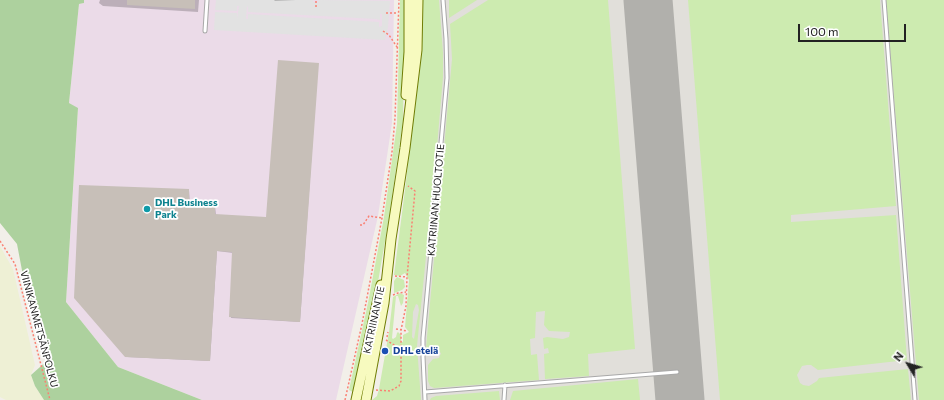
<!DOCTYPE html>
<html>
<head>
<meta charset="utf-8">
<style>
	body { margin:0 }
	#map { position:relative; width:944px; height:400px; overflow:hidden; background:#f2efe9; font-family:Commissioner,sans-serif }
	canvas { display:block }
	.north { position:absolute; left:888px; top:344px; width:40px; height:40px; -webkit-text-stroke:3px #fff; paint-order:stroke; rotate:308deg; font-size:11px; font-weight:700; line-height:16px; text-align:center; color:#222 }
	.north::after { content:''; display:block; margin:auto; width:14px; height:18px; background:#222; clip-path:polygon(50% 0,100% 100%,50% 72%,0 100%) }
	.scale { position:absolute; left:798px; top:24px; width:108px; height:18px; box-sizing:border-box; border:2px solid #222; border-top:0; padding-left:5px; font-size:12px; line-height:14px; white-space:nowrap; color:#222; -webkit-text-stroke:3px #fff; paint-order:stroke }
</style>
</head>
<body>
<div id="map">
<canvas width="944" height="400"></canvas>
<div class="north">N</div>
<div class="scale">100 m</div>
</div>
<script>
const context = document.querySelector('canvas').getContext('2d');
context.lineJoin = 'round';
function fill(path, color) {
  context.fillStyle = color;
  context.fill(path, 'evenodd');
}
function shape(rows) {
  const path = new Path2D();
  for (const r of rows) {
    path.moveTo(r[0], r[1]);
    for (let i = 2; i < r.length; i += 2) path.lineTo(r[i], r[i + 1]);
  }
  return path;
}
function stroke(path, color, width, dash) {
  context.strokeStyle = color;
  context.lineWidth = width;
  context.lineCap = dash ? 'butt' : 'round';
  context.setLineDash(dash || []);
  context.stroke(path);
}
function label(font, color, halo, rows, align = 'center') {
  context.font = font + ' Commissioner,sans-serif';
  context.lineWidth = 3.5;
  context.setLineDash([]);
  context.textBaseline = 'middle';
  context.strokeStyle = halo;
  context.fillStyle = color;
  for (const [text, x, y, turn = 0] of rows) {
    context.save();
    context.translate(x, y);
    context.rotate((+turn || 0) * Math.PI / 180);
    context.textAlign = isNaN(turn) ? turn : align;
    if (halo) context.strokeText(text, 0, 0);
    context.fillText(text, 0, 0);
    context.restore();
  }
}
fill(shape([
	[84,0,394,0,392,123,378,216,336,400,202,400,118,367,66,302,78,109,69,103,79,4,84,3]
]), '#ebdbe8');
fill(shape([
	[434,0,944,0,944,400,413,400,410,307]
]), '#e1dfda');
fill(shape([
	[0,246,13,269,35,365,31,375,35,386,44,400,6,400,0,397]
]), '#eef0d5');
fill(shape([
	[400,0,405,0,403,121,389,218,378,282,353,392,349,390,368,303,384,217,397,124],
	[422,0,439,0,443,53,443,77,437,147,417,346,421,400,372,400,377,396,379,389,389,332,393,297,400,293,404,295,403,303,401,306,398,296,396,296,392,338,393,339,396,337,397,333,398,332,401,335,401,341,403,342,403,335,409,332,405,327,409,280,405,273,400,276,394,275,406,182,419,49],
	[416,304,418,305,419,310,414,339,412,337,413,312],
	[449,0,477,0,449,18],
	[488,0,608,0,635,349,588,354,589,376,545,379,544,354,549,353,548,348,544,349,543,338,547,337,563,339,569,337,570,332,549,331,544,325,545,311,536,312,535,338,530,339,531,355,537,354,539,380,434,388,430,386,428,381,428,365,433,359,439,358,441,353,439,352,429,351,426,348,452,59,450,24],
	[688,0,880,0,896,206,791,215,791,222,896,215,907,360,818,370,811,365,807,365,802,366,797,375,800,383,803,385,809,386,817,381,819,378,908,369,911,400,720,400],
	[886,0,944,0,944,400,919,400],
	[397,277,404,280,405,287,402,290,394,293,394,281],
	[638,379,640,400,510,400,513,391],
	[499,391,500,400,430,400,431,398,436,396]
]), '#cdebb0');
fill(shape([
	[0,0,84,0,84,3,79,4,69,103,78,108,66,302,118,367,202,400,44,400,35,386,31,375,49,359,28,302,17,244,0,223]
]), '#add19e');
fill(shape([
	[216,0,313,0,313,2,318,3,319,0,390,1,388,27,385,40,214,30,215,12,237,13,237,19,239,6,237,6,237,11,215,10],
	[247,6,248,7,248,12,376,19,380,20,380,14,382,14,382,26,379,27,379,22,248,14,248,19,246,19]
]), '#e2e2e2');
fill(shape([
	[100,0,199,0,198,12,103,6,99,3],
	[274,0,296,0,275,1],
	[318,64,300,322,231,318,233,253,217,251,210,361,127,357,75,298,189,190,190,204,215,206,216,215,267,218]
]), '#0003');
stroke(shape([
	[648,0,680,400]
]), '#b1b0ac', 49);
fill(shape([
	[127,0,195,0,195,9,127,5],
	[278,60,319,63,300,322,229,317,232,252,217,251,210,361,125,357,74,298,79,185,189,189,189,203,215,205,215,214,266,217]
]), '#c7bfb8');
const service = shape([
	[884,0,915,400],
	[205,31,207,0],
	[425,392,677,372],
	[425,400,423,357,423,338,447,78,446,39,443,0],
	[504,400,505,385]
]);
const secondary = shape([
	[406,95,409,52,409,0],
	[356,400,381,285],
	[366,400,384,303,391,239,405,148,417,50,418,0]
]);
stroke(service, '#a9a9a9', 5);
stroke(secondary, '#707d05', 11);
stroke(shape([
	[316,7,316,0],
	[386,13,398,13],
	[383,31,389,35,397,47],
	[360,225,363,225,369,216,382,218],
	[0,241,15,264,50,400],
	[395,276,407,277],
	[393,295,398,293,406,292],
	[396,329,407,331],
	[387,337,388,332],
	[386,340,394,345,396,349,402,348],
	[376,390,390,391,399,386,401,381,401,330,406,306,407,277,415,191,408,186],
	[345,400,362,324,382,218,392,152,395,118,399,0]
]), '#fa8072', 1.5, [2, 2]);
stroke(service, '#fff', 3);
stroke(secondary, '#f7fabf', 9);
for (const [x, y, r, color] of [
	[147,209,4,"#0f9aa8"],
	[385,351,4,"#1a4fb4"]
]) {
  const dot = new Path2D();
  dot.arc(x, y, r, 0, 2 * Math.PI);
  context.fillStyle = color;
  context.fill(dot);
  stroke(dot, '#fff', 1.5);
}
label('10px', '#222', '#fff', [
	["KATRIINAN HUOLTOTIE",436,200,-85],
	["KATRIINANTIE",374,320,-78],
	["VIINIKANMETSÄNPOLKU",39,329,75]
]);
label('bold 10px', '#0d838f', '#fff', [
	["DHL Business",155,203],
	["Park",155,215]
], 'left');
label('bold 10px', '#164399', '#fff', [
	["DHL etelä",393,351]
], 'left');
</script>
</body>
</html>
